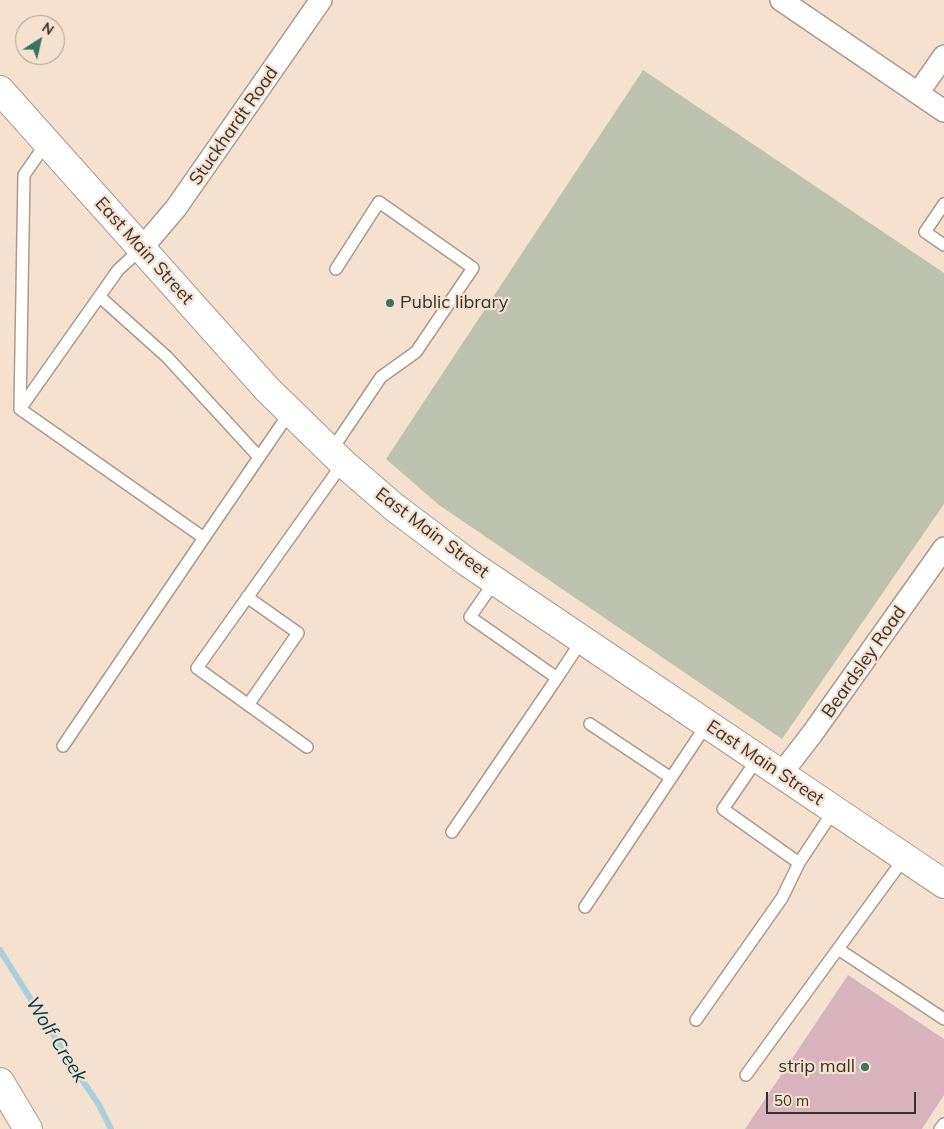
<!DOCTYPE html>
<html>
<head>
<meta charset="utf-8">
<style>
	body { margin:0 }
	#map { position:relative; width:944px; height:1129px; overflow:hidden; background:#f5e1cf; font-family:Mulish,sans-serif }
	canvas { display:block }
	.north { position:absolute; left:15px; top:15px; width:50px; height:50px; box-sizing:border-box; background:#f5e1cf; border:1px solid #aa9b8d; border-radius:50%; rotate:35deg; font-size:14px; font-weight:700; line-height:20px; text-align:center; color:#39322b }
	.north::after { content:''; display:block; margin:auto; width:18px; height:22px; background:#38745f; clip-path:polygon(50% 0,100% 100%,50% 72%,0 100%) }
	.scale { position:absolute; left:766px; top:1092px; width:150px; height:22px; box-sizing:border-box; border:2px solid #39322b; border-top:0; padding-left:6px; font-size:15px; line-height:18px; white-space:nowrap; color:#39322b; -webkit-text-stroke:4px #f5e1cf; paint-order:stroke }
</style>
</head>
<body>
<div id="map">
<canvas width="944" height="1129"></canvas>
<div class="north">N</div>
<div class="scale">50 m</div>
</div>
<script>
const context = document.querySelector('canvas').getContext('2d');
context.lineJoin = 'round';
function fill(path, color) {
  context.fillStyle = color;
  context.fill(path, 'evenodd');
}
function shape(rows) {
  const path = new Path2D();
  for (const r of rows) {
    path.moveTo(r[0], r[1]);
    for (let i = 2; i < r.length; i += 2) path.lineTo(r[i], r[i + 1]);
  }
  return path;
}
function stroke(path, color, width, dash) {
  context.strokeStyle = color;
  context.lineWidth = width;
  context.lineCap = dash ? 'butt' : 'round';
  context.setLineDash(dash || []);
  context.stroke(path);
}
function label(font, color, halo, rows, align = 'center') {
  context.font = font + ' Mulish,sans-serif';
  context.lineWidth = 4.5;
  context.setLineDash([]);
  context.textBaseline = 'middle';
  context.strokeStyle = halo;
  context.fillStyle = color;
  for (const [text, x, y, turn = 0] of rows) {
    context.save();
    context.translate(x, y);
    context.rotate((+turn || 0) * Math.PI / 180);
    context.textAlign = isNaN(turn) ? turn : align;
    if (halo) context.strokeText(text, 0, 0);
    context.fillText(text, 0, 0);
    context.restore();
  }
}
fill(shape([
	[643,70,944,273,944,504,782,739,439,505,386,459]
]), '#bdc2ae');
stroke(shape([
	[0,950,74,1068,99,1105,111,1129]
]), '#a9cfdb', 6);
fill(shape([
	[848,975,944,1039,944,1095,922,1129,745,1129]
]), '#d8b3bd');
const lane = shape([
	[47,142,24,175,20,409,204,538,290,412],
	[944,204,925,232,944,245],
	[100,297,167,357,259,457],
	[20,409,118,270,142,248],
	[331,451,381,377,416,352,473,268,379,202,336,269],
	[495,581,470,617,557,678,582,640],
	[247,597,298,633,248,705],
	[590,724,671,778],
	[63,746,204,538],
	[307,747,197,668,343,463],
	[758,758,723,809,799,863,834,810],
	[452,832,557,678],
	[585,907,707,724],
	[838,949,944,1019],
	[696,1020,782,898,799,863],
	[746,1075,905,857],
	[940,1129,944,1124]
]);
const street = shape([
	[781,0,944,111],
	[918,93,944,56],
	[142,248,176,208,321,0],
	[781,774,812,734,944,548]
]);
const secondary = shape([
	[0,90,267,389,343,463,394,507,467,562,944,884],
	[0,1082,28,1129]
]);
stroke(lane, '#ad9a89', 14);
stroke(street, '#ad9a89', 24);
stroke(secondary, '#ad9a89', 30);
stroke(lane, '#fff', 11);
stroke(street, '#fff', 21);
stroke(secondary, '#fff', 28);
for (const [x, y, r, color] of [
	[390,303,5,"#38745f"],
	[865,1067,5,"#38745f"]
]) {
  const dot = new Path2D();
  dot.arc(x, y, r, 0, 2 * Math.PI);
  context.fillStyle = color;
  context.fill(dot);
  stroke(dot, '#f5e1cf', 2);
}
label('18px', '#39322b', '#f5e1cf', [
	["Stuckhardt Road",234,126,-55],
	["East Main Street",144,251,48],
	["East Main Street",432,533,37],
	["Beardsley Road",864,662,-55],
	["East Main Street",765,763,34]
]);
label('18px', '#39322b', '#f5e1cf', [
	["Public library",400,303],
	["strip mall",855,1067,"right"]
], 'left');
label('italic 19px', '#023e4b', '#f5e1cf', [
	["Wolf Creek",56,1040,58]
]);
</script>
</body>
</html>
